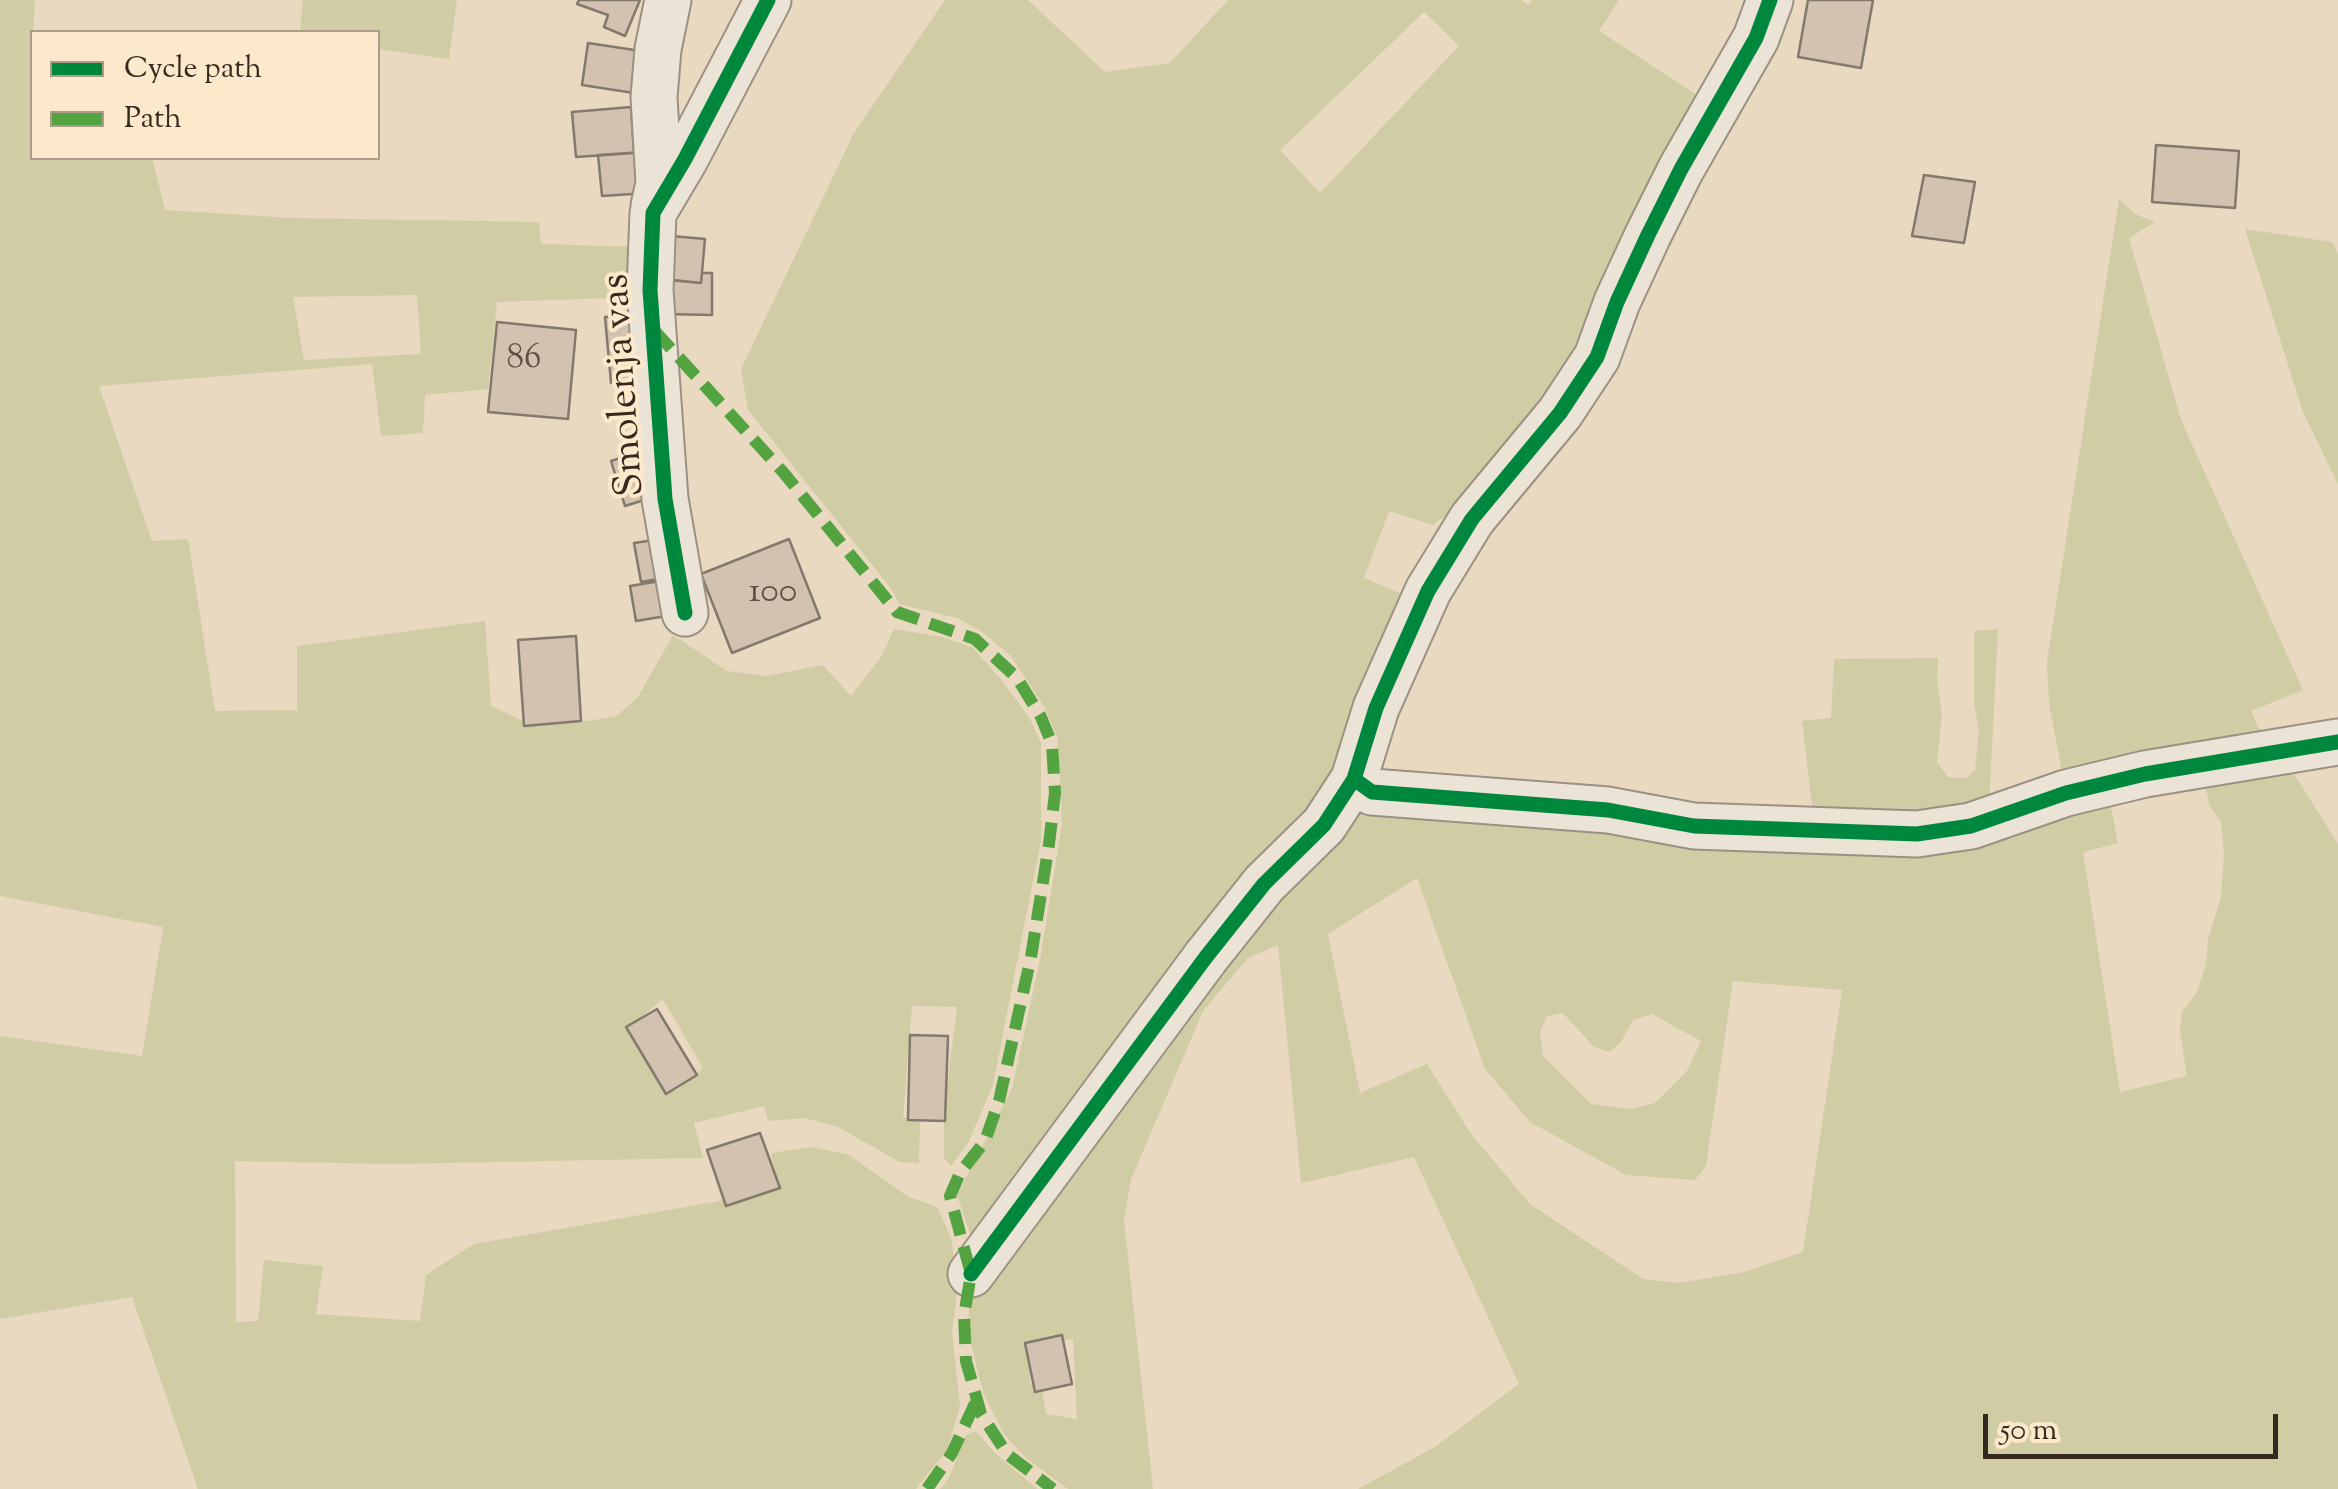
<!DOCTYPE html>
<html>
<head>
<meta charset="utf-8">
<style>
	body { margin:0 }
	#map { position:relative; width:2338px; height:1489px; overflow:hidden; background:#e9d9c0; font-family:"Sorts Mill Goudy",serif }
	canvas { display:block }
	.legend { position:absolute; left:30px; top:30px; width:350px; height:130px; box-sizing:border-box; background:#fce9cb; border:2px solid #ad9c87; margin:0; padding:12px 18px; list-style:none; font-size:30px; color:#362920 }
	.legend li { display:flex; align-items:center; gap:20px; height:50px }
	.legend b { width:50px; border:2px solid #ad9c87 }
	.scale { position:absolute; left:1983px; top:1414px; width:295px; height:45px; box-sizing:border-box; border:5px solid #362920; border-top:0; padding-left:12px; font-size:30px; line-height:35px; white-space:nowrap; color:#362920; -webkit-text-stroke:8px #fce9cb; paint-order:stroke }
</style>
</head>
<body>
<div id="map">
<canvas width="2338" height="1489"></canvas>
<ul class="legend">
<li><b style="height:12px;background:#00873e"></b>Cycle path</li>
<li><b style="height:12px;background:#53a341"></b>Path</li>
</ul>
<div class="scale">50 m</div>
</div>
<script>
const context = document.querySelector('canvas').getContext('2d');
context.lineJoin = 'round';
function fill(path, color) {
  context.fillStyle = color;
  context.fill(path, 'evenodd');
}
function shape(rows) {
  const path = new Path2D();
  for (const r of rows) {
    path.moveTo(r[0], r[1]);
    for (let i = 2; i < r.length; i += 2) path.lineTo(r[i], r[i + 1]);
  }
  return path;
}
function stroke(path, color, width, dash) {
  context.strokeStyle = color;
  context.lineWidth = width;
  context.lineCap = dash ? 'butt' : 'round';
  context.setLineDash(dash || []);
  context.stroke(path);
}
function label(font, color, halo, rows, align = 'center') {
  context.font = font + ' "Sorts Mill Goudy",serif';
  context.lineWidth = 8;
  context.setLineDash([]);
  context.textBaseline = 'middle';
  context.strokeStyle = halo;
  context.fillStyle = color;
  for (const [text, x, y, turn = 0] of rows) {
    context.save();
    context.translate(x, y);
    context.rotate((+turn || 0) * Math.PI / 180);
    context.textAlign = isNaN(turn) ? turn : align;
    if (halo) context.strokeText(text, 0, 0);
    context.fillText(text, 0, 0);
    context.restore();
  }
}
fill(shape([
	[0,0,35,0,32,51,32,158,152,158,165,210,292,218,539,222,541,244,638,247,637,297,497,302,488,389,425,395,423,433,381,436,372,364,99,386,152,541,188,539,215,711,297,710,297,646,485,621,491,706,525,722,588,721,617,716,638,697,673,635,727,671,766,676,823,665,851,696,881,657,894,629,942,637,972,647,1003,682,1030,719,1041,743,1041,840,993,1085,968,1143,951,1166,944,1158,944,1110,957,1007,912,1006,903,1118,920,1116,919,1163,900,1162,838,1127,805,1118,768,1121,764,1106,694,1123,703,1158,393,1164,235,1161,236,1322,258,1321,264,1260,323,1266,316,1314,420,1321,426,1275,474,1244,714,1202,779,1186,771,1153,811,1147,849,1155,907,1196,937,1207,951,1238,958,1285,952,1332,960,1407,947,1450,916,1489,198,1489,132,1297,0,1319,0,1036,142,1056,163,927,0,896],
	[417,295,421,354,304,360,293,297],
	[663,999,703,1068,676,1091,634,1023],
	[303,0,457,0,449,59,378,49,378,32,300,32],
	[945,0,1028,0,1105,72,1170,63,1228,0,1521,0,1528,5,1532,0,1619,0,1599,31,1706,101,1560,379,1455,508,1433,525,1389,511,1364,578,1400,593,1324,806,975,1248,957,1195,1012,1089,1040,960,1062,824,1058,739,1045,708,1011,656,981,631,957,618,900,604,890,587,748,410,741,369,854,133],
	[1424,12,1459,46,1320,193,1280,150],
	[2119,199,2135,214,2155,222,2129,238,2181,420,2303,690,2251,711,2268,748,2063,777,2049,704,2047,662],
	[2245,229,2332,242,2338,254,2338,484,2303,412],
	[1998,629,1989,807,1814,822,1802,721,1831,718,1834,659,1938,658,1937,680,1942,715,1937,762,1948,777,1967,778,1975,770,1979,730,1974,704,1974,631],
	[2286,761,2338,844,2338,1489,1358,1489,1435,1447,1519,1384,1414,1157,1301,1183,1278,945,1248,958,1203,1011,1131,1179,1124,1220,1153,1489,1068,1489,1026,1458,1004,1434,984,1395,969,1337,969,1308,979,1275,1033,1202,1347,818,1374,807,1698,835,2108,791,2118,843,2083,852,2120,1092,2187,1076,2180,1031,2182,1012,2196,994,2206,965,2208,940,2221,897,2224,852,2221,822,2209,805,2204,775],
	[1417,878,1485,1069,1530,1122,1626,1175,1695,1180,1706,1166,1733,981,1842,990,1803,1252,1744,1272,1679,1283,1643,1279,1530,1204,1471,1134,1427,1064,1360,1093,1328,934],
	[1563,1013,1594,1047,1609,1052,1621,1042,1633,1020,1652,1014,1701,1041,1687,1071,1655,1103,1630,1109,1591,1104,1543,1056,1540,1032,1547,1016],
	[1073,1339,1077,1419,1046,1414,1041,1382,1030,1383,1030,1342],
	[976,1431,995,1453,1037,1489,940,1489,949,1478,966,1435]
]), '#d0cca3');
const building = shape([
	[579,0,640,0,625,36,604,27,608,15,577,4,579,0],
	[1808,0,1873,0,1861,68,1798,57,1808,0],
	[588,43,641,51,634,93,582,85,588,43],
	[631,107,634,153,576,157,572,112,631,107],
	[2156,145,2239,151,2235,208,2152,202,2156,145],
	[644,152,648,193,602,196,598,155,644,152],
	[1924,175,1975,182,1964,243,1912,236,1924,175],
	[660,235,705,239,701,283,657,279,660,235],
	[702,273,712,273,712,315,664,314,664,279,701,283,702,273],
	[643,314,650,379,611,383,605,317,643,314],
	[497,322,576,330,568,419,488,412,497,322],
	[643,451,657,496,625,506,611,461,643,451],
	[668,538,674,576,641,582,634,543,668,538],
	[789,539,820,618,732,653,701,574,789,539],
	[666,580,672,615,636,621,630,586,666,580],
	[576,636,581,721,524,726,518,640,576,636],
	[657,1009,697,1075,666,1094,626,1027,657,1009],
	[910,1035,948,1036,945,1121,908,1120,910,1035],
	[760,1133,780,1188,726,1206,707,1150,760,1133],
	[1062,1335,1072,1384,1035,1392,1025,1343,1062,1335]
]);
fill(building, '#d4c2b0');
stroke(building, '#83796c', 2.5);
const minor = shape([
	[654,206,659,183,654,97,658,49,668,0],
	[685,613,665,499,650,290,653,213,685,159,768,0],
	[1354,779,1372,792,1608,810,1694,826,1917,834,1971,826,2066,793,2145,774,2338,742],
	[971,1274,1206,957,1264,884,1324,825,1354,779,1376,708,1428,591,1472,519,1560,413,1597,357,1617,302,1648,235,1681,169,1756,38,1770,0]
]);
stroke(minor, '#9b9182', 49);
stroke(minor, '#ece3d7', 45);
stroke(shape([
	[654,330,783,472,897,612,975,639,1017,678,1041,717,1052,744,1055,793,1049,844,1031,957,999,1101,985,1141,960,1173,950,1196,971,1274,964,1316,966,1361,981,1414,1007,1454,1053,1489],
	[927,1489,952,1453,977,1399]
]), '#53a341', 12, [25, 12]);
stroke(shape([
	[685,613,665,499,650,290,653,213,685,159,768,0],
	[1354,779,1372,792,1608,810,1694,826,1917,834,1971,826,2066,793,2145,774,2338,742],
	[971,1274,1206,957,1264,884,1324,825,1354,779,1376,708,1428,591,1472,519,1560,413,1597,357,1617,302,1648,235,1681,169,1756,38,1770,0]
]), '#00873e', 15);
label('35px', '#5e5045', null, [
	["86",524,361],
	["100",773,595]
]);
label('40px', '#362920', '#fce9cb', [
	["Smolenja vas",627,385,-94]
]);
</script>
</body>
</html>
